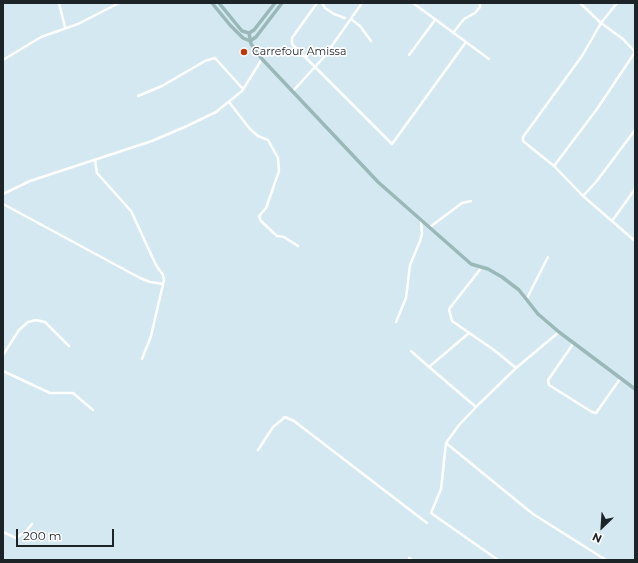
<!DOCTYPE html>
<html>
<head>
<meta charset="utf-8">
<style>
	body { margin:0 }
	#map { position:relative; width:638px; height:563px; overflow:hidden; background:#d4e8f2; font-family:Montserrat,sans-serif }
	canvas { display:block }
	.frame { position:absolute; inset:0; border:4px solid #1d2428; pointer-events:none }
	.north { position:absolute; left:582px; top:507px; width:40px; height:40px; -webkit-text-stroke:3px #fff; paint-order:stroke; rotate:205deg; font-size:11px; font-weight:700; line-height:16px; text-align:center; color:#1d2428 }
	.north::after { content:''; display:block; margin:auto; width:14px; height:18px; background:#1d2428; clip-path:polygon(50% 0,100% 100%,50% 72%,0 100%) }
	.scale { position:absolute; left:16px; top:529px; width:98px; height:18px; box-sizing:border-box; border:2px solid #1d2428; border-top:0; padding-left:5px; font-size:12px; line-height:14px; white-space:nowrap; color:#1d2428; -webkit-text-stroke:3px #fff; paint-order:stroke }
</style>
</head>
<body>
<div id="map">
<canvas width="638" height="563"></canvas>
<div class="frame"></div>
<div class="north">N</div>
<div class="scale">200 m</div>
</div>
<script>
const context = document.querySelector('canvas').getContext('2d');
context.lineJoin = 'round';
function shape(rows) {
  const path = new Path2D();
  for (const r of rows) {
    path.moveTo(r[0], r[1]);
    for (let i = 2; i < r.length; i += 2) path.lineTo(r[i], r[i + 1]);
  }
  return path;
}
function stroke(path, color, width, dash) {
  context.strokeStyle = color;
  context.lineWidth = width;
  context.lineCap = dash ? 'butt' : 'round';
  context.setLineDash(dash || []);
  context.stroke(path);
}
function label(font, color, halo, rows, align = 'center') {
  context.font = font + ' Montserrat,sans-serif';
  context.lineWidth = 3.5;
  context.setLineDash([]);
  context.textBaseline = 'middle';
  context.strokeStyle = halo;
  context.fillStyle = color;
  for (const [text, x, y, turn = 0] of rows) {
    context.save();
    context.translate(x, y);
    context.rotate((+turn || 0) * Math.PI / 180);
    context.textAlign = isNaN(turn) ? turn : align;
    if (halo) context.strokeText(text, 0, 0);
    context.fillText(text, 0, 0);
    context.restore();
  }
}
stroke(shape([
	[59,3,65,27],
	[317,3,292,38,292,44,392,144,466,42],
	[322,3,325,8,334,14,345,18],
	[413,3,489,59],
	[617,3,601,23,623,39,635,52],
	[351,19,360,26,371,41],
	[453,33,464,19,475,13,480,7,480,3],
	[635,52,597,109,554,166,583,196,635,241],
	[409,55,435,20],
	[3,60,41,37,78,24,119,3],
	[293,91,324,57,362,3],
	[138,96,162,86,205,61,215,58,243,89],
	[229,102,250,129,258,136,268,140,278,158,279,171,266,208,259,216,261,221,277,236,284,237,298,246],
	[95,160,97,173,131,211,156,265,163,275,164,280,151,336,142,359],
	[554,166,523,141,523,137,582,56,601,23,580,3],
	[3,194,30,181,152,141,187,126,216,112,242,91,262,59],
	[583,196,596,182,635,130],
	[3,204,140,278,150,282,163,284],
	[612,221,635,189],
	[430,227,462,203,471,201],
	[482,267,449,309,452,321,494,350,516,368],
	[526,300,548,257],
	[396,322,406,298,410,265,420,241,422,234,421,220],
	[573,344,548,380,549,385,592,412,596,413,620,379],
	[411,351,429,367,469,333],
	[3,355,19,330,28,322,36,320,45,322,69,346],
	[429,367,476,407],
	[3,371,50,393,73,393,93,410],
	[446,443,533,514,606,560],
	[258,450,273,427,285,417,294,421,427,523],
	[3,532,16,538,26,531,32,524],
	[409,558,412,560],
	[498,560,431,513,441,489,446,443,459,425,479,404,516,368,559,332]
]), '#fff', 2.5);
stroke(shape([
	[212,3,230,25,243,38,250,41,256,37,282,3],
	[219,3,242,31,249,33,254,30,275,3],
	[249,33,251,44,262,59,378,182,471,264,488,269,502,277,519,290,538,314,559,332,635,389]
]), '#9bb8b9', 3.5);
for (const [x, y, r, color] of [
	[244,52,4,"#bf3607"]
]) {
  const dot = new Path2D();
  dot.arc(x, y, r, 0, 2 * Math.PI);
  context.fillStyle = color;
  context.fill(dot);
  stroke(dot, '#fff', 1.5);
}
label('11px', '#1d2428', '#fff', [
	["Carrefour Amissa",252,52]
], 'left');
</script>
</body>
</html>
